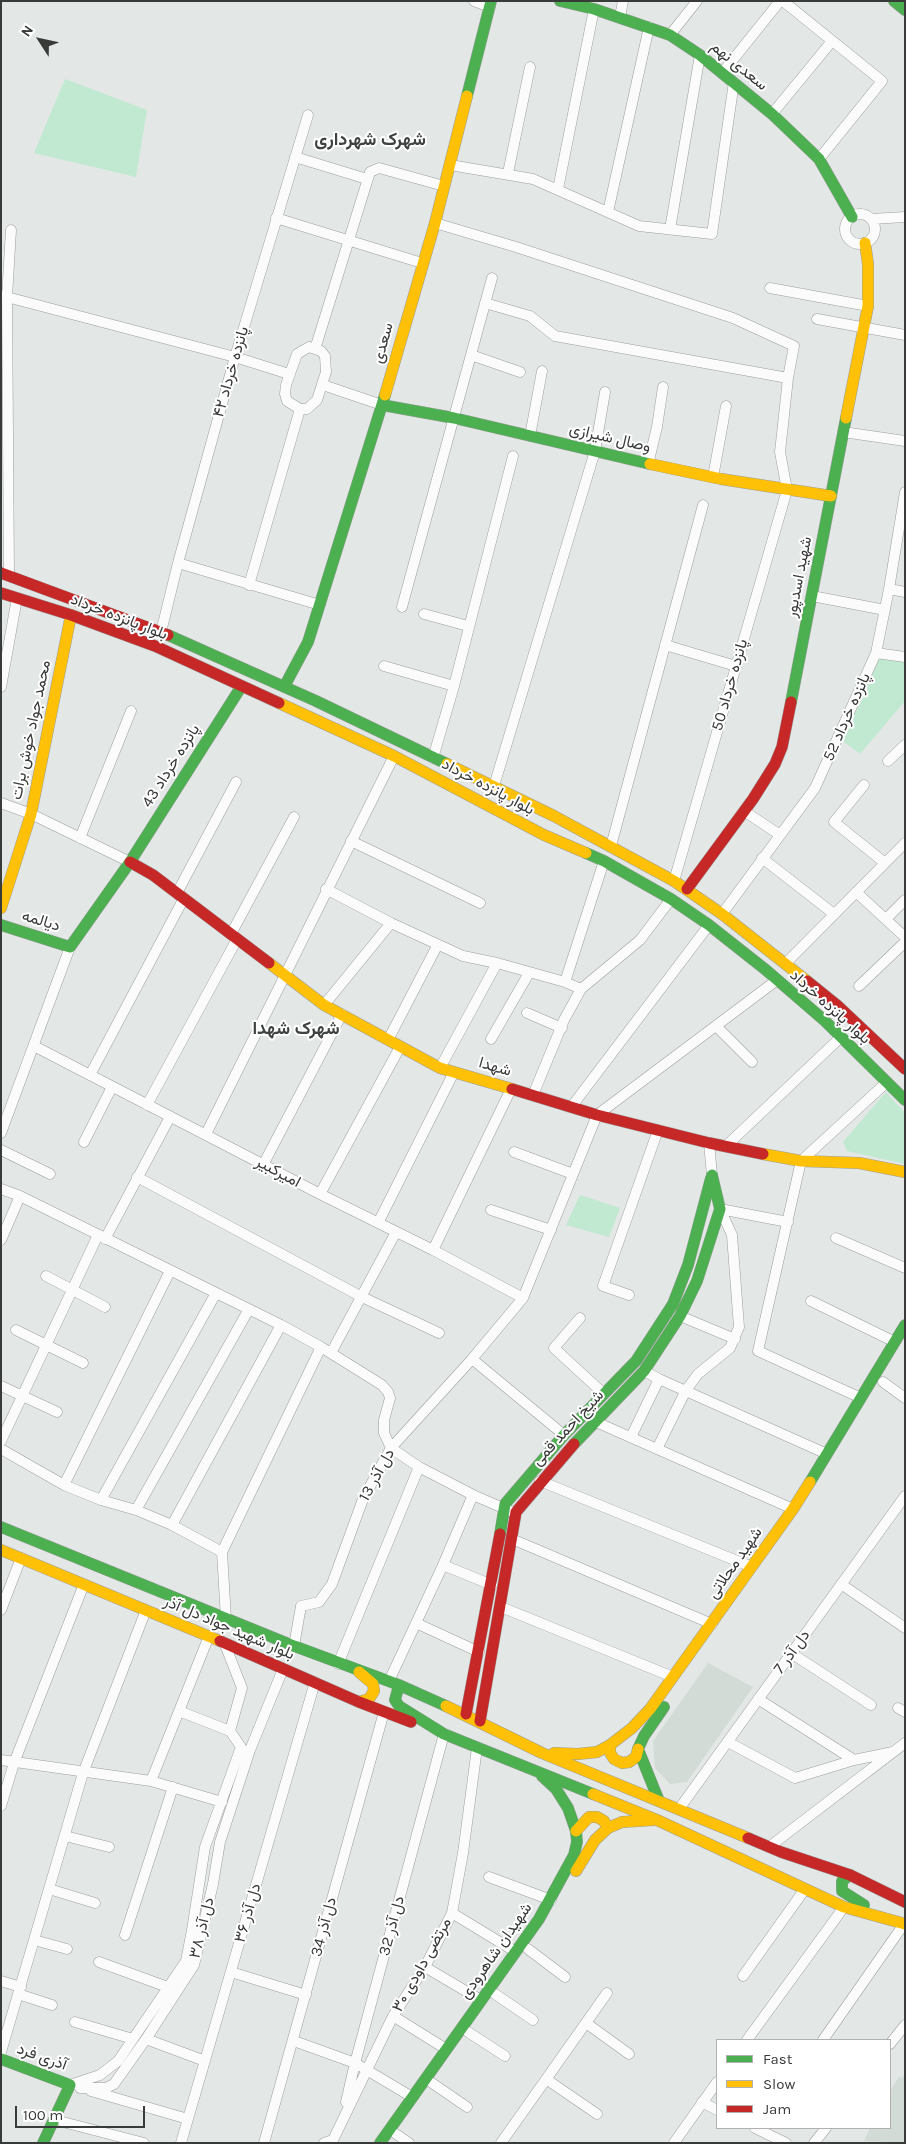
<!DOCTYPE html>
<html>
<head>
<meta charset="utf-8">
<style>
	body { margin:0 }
	#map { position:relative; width:906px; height:2144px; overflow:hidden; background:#e3e7e5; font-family:Karla,sans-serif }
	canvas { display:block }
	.frame { position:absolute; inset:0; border:2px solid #393b39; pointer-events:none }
	.legend { position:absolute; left:716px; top:2039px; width:175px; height:90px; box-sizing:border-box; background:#fff; border:1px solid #b0b1b0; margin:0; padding:6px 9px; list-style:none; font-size:15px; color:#393b39 }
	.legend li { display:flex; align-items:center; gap:10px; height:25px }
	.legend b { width:25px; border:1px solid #b0b1b0 }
	.north { position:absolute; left:15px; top:15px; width:50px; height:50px; -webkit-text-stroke:4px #fff; paint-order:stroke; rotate:305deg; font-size:14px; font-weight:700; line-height:20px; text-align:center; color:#393b39 }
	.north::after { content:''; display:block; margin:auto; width:18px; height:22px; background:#393b39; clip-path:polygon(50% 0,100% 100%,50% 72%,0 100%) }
	.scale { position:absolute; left:15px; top:2106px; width:130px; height:22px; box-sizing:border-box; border:2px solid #393b39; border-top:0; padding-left:6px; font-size:15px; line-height:18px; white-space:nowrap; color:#393b39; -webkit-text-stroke:4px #fff; paint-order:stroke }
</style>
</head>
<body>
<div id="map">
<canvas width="906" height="2144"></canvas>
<div class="frame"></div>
<ul class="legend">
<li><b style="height:6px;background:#4caf50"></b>Fast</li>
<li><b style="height:6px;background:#ffc107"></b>Slow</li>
<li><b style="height:6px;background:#c62828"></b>Jam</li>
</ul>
<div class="north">N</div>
<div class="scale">100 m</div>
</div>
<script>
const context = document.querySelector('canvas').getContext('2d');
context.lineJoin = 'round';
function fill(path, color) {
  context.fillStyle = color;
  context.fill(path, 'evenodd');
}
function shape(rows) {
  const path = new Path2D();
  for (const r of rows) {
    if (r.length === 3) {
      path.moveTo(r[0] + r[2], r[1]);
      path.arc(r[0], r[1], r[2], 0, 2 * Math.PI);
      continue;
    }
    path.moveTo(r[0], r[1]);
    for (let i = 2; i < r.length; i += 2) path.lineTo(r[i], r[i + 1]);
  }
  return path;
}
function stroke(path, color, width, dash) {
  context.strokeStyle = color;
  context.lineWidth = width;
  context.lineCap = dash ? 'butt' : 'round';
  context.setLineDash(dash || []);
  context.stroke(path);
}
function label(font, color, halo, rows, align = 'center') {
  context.font = font + ' Karla,Vazirmatn,sans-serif';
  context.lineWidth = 4;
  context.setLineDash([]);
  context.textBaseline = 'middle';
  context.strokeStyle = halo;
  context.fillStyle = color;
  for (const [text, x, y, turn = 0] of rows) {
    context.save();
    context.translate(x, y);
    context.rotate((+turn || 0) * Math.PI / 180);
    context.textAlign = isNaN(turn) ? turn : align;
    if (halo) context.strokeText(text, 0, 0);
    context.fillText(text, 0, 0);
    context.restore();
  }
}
fill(shape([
	[708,1663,753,1687,687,1782,670,1784,655,1768,653,1741],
	[905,2073,905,2143,864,2141,870,2128,890,2128,890,2091,899,2077,902,2078]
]), '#d2dbd6');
fill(shape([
	[65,79,147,110,136,177,34,153],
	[880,657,905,661,905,701,860,754,843,741],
	[886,1092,905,1113,905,1164,847,1151,843,1142],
	[580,1195,620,1208,609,1237,566,1225]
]), '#c1e9d2');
const street = shape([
	[474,1,490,7],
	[783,1,882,81,819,159],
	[620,17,623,1],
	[670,35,697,1],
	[723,72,780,1],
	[772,114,832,41],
	[295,157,367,179],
	[450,165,533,179,639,226,712,234,734,82],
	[508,173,530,67],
	[558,189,594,9],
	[608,212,649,27],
	[860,229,15],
	[276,218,422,263],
	[871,219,905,217],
	[435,223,516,247,733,318,794,346,788,378,780,452,787,490,674,881],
	[670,229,700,55],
	[770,288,868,306],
	[3,296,235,357,289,374],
	[485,303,530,316,555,336,788,378],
	[817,319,905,335],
	[309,347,321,351,325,356,326,372,317,400,307,409,300,409,287,401,285,394,286,385,297,354,309,347],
	[315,349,370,172,379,168,444,186],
	[471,355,520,372],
	[323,385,382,405],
	[843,432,905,441],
	[530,436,542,371],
	[648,464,657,427,663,387],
	[713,477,726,406],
	[178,563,320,605],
	[9,575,7,297,11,230],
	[249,585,300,409],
	[889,589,905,592],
	[812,596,885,610],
	[402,607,492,278],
	[424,614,468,626],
	[161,632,178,563,235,357,308,115],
	[665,645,736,666],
	[876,653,905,657],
	[384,666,454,686],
	[1,687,17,598],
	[433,758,454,686,513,456],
	[888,761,905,745],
	[864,785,834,822,885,863],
	[494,786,595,451,605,392],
	[1,803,31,814,130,862],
	[744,811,780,835],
	[80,838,131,711],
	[351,841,480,903],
	[611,846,703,505],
	[762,858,834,914],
	[326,889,391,923,463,956,497,963,565,982,581,989],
	[856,892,905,937],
	[177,893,236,782],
	[722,914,815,788,876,653,889,589,905,492],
	[886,919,905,900],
	[231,934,294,817],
	[786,963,905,843],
	[565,982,604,861],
	[859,986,905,942],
	[324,1005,391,923],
	[527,1013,562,1028],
	[717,1027,752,1062],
	[491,1039,529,973],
	[388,1040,437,946],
	[34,1046,320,1194,433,1250,523,1298],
	[440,1068,497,963],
	[90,1075,184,898],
	[533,1095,564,1020,581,989,640,940,671,899],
	[147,1105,237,939],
	[572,1106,709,925],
	[1,1133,70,947],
	[206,1134,394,756],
	[84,1142,112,1087],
	[709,1143,712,1175],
	[726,1146,841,1037],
	[1,1150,50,1174],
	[514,1152,573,1174],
	[263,1165,342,1014],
	[137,1177,362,1297,439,1333],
	[1,1189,20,1196,281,1325,321,1347,382,1385,388,1392,390,1398,384,1420,384,1433,391,1448,419,1467,473,1495,510,1511],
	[320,1194,400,1047],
	[720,1209,788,1222],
	[491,1210,551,1230],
	[378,1223,454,1072],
	[836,1238,905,1268],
	[105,1239,170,1117],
	[1,1240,20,1196],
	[433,1250,511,1089],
	[46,1276,105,1307],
	[629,1295,603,1286,658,1130],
	[811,1301,895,1342],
	[680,1316,735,1339],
	[580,1318,554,1348,604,1394],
	[16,1330,83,1363],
	[331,1353,396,1232],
	[472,1359,564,1435],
	[644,1371,659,1379,827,1454],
	[883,1382,905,1398],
	[1,1386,57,1412],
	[861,1398,758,1351,801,1161,887,1082],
	[596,1422,793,1509],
	[631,1437,659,1379],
	[1,1441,98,1235],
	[1,1449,64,1485,101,1500,136,1510,172,1525,222,1552],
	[657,1449,686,1390,698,1374,730,1348,739,1327,732,1235,720,1209],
	[540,1481,752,1567],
	[64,1485,170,1271],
	[101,1500,216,1293],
	[136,1510,249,1309],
	[172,1525,281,1325],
	[512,1539,712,1624],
	[443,1565,492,1585],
	[841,1584,905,1628],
	[501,1607,673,1677],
	[1,1610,21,1558],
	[226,1619,222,1552,321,1347],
	[416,1623,479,1652],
	[224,1642,242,1688,230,1731],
	[294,1646,301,1606,319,1602,332,1584,363,1499,391,1448,472,1359,523,1298,597,1115,777,980],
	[791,1653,871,1705],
	[338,1664,419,1467],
	[389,1681,443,1565,473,1495],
	[758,1699,854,1760],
	[898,1708,905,1712],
	[728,1742,795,1778,854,1760,893,1752],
	[1,1760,151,1781,222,1802],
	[151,1781,209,1636],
	[1,1806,14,1763,84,1584],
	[679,1809,905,1496],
	[65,1836,109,1847],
	[769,1847,905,1743],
	[489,1877,551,1900],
	[49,1889,95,1903],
	[452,1913,516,1952],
	[125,1935,173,1787],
	[34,1940,67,1949],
	[528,1949,565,1977],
	[99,1962,173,1989],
	[425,1967,481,2000],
	[231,1972,306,1995],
	[743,1976,805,1889],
	[1,1981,21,1987],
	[18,1994,52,2005],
	[495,1994,533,2020],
	[393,2016,446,2049],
	[75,2022,133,2039],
	[586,2023,629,2054],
	[468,2032,505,2056],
	[146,2039,205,2061],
	[747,2040,844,1907],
	[823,2040,904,1924],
	[294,2041,355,2063,412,2097],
	[890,2044,905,2025],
	[1,2052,83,1773,146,1610],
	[546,2079,597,2114],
	[432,2083,467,2107],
	[70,2085,100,2075,118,2061,186,1961,192,1930,205,1847,241,1747,230,1731,179,1711],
	[80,2088,106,2088,114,2084,146,2039,194,1965,213,1884,220,1842,250,1750,283,1669],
	[91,2091,188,2119],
	[346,2102,355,2063,444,1734],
	[702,2102,717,2110],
	[63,2122,144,2143],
	[755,2128,786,2143],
	[396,2134,409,2143],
	[181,2143,315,1682],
	[264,2143,384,1712],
	[324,2143,333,2140,393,2016,425,1967,452,1913,463,1853,477,1748],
	[501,2143,607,1993],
	[674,2143,717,2082],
	[814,2143,826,2128]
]);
const fast = shape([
	[560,1,594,9,670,35,700,55,772,114,819,159,852,217],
	[894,1,905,10],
	[467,96,491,1],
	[382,405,454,418,650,464],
	[168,635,316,701,447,764],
	[284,687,308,642,385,395],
	[791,702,846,418],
	[586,853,604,861,671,899,709,925,766,970,825,1021,905,1100],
	[1,925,70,947,130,862,241,687],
	[574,1444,644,1371,680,1316,697,1281,720,1209,712,1175],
	[810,1482,905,1325],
	[1,1527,294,1646,399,1685,446,1706],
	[500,1534,505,1504,564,1435,636,1361,673,1304,688,1265,711,1178],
	[399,1685,395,1700,399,1706,444,1734,593,1794],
	[659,1801,638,1749,644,1736,664,1707],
	[850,1875,842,1881,842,1891,864,1905],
	[1,2059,70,2085,43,2143],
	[380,2143,539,1919,574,1855,577,1842,576,1831,568,1808,556,1789,542,1776]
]);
const slow = shape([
	[385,395,435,223,467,96],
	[846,418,868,306,868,264,865,243],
	[650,464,721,479,831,496],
	[279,703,394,756,544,835,586,853],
	[447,764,554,816,674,881,722,914,807,981],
	[1,908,31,814,71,615],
	[269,963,324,1005,440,1068,512,1089],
	[763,1154,801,1161,859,1163,905,1172],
	[1,1550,220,1641],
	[359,1672,373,1684,374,1691,369,1699,359,1702],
	[446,1706,542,1753,748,1838],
	[610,1745,610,1753,614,1759,622,1763,629,1762,636,1757,638,1749],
	[554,1753,578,1754,597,1752,610,1745,632,1728,650,1709,793,1509,810,1482],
	[593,1794,657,1820,844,1907,905,1924],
	[576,1831,589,1817,597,1817,604,1821,608,1828],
	[576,1871,595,1840,608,1828,622,1822,653,1820]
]);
const jam = shape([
	[1,573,168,635],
	[1,593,71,615,155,646,279,703],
	[130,862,153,875,269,963],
	[687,889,753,799,775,764,782,747,791,702],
	[807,981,838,1006,905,1069],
	[512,1089,597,1115,709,1143,763,1154],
	[220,1641,359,1702,411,1722],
	[466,1714,500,1534],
	[480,1721,516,1512,574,1444],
	[748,1838,781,1852,850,1875,905,1902]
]);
stroke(street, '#9c9e9d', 11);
stroke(fast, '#9c9e9d', 12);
stroke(slow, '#9c9e9d', 12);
stroke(jam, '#9c9e9d', 12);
stroke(street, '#fbfbfb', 10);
stroke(fast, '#4caf50', 11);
stroke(slow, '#ffc107', 11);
stroke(jam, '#c62828', 11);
label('16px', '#393b39', '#fff', [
	["سعدی نهم",739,66,39],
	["سعدی",383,343,-74],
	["پانزده خرداد ۴۲",231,372,-74],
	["وصال شیرازی",610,438,13],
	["شهید اسدپور",799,577,-79],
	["بلوار پانزده خرداد",119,617,21],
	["پانزده خرداد 50",730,685,-74],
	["پانزده خرداد 52",847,717,-66],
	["محمد جواد خوش برات",31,730,-78],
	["پانزده خرداد 43",171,766,-58],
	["بلوار پانزده خرداد",488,787,28],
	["دیالمه",41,921,17],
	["بلوار پانزده خرداد",830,1007,42],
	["شهدا",495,1067,16],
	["امیرکبیر",278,1172,28],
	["شیخ احمد قمی",568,1428,-47],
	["دل آذر 13",377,1475,-61],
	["شهید محلاتی",735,1563,-55],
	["بلوار شهید جواد دل آذر",229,1628,23],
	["دل آذر 7",792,1652,-54],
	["دل آذر ۳۶",248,1913,-74],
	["دل آذر 32",392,1926,-75],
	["دل آذر 34",324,1927,-75],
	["دل آذر ۳۸",202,1928,-76],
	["شهیدان شاهرودی",496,1951,-55],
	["۳۰ مرتضی داودی",422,1965,-61],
	["آذری فرد",42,2057,20]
]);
label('bold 18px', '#3e4340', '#fff', [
	["شهرک شهرداری",370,140],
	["شهرک شهدا",296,1029]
]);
</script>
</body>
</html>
